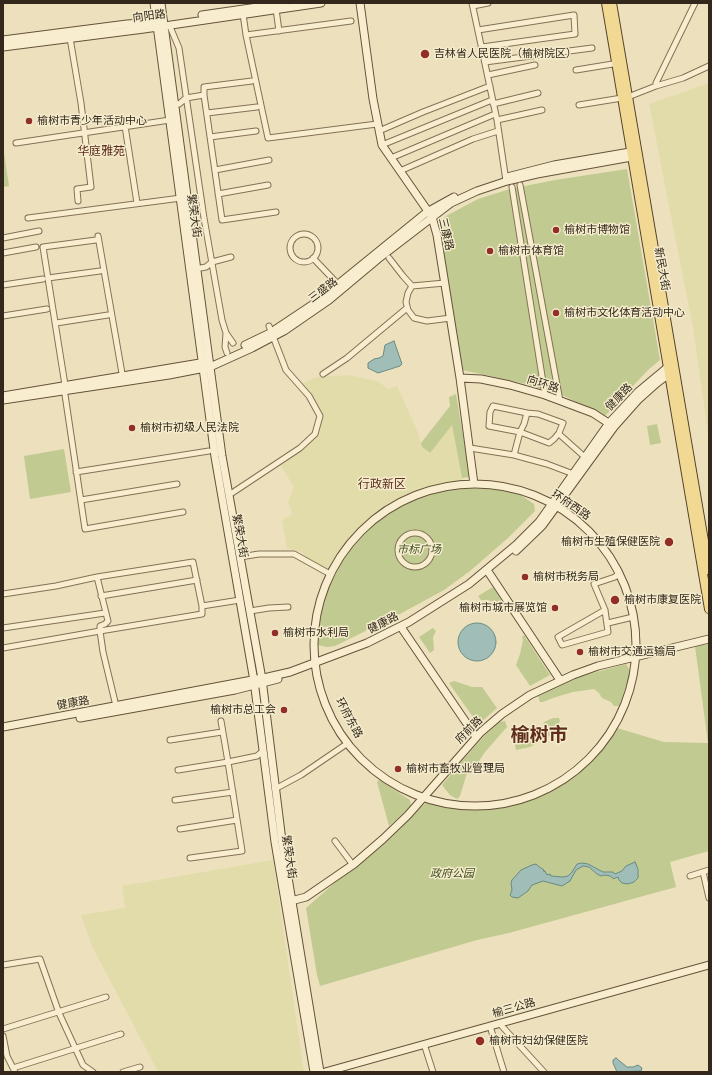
<!DOCTYPE html>
<html>
<head>
<meta charset="utf-8">
<style>
	body { margin:0 }
	#map { position:relative; width:712px; height:1075px; overflow:hidden; background:#ede1bd; font-family:"Playfair Display",serif }
	canvas { display:block }
	.frame { position:absolute; inset:0; border:4px solid #33281b; pointer-events:none }
</style>
</head>
<body>
<div id="map">
<canvas width="712" height="1075"></canvas>
<div class="frame"></div>
</div>
<script>
const context = document.querySelector('canvas').getContext('2d');
context.lineJoin = 'round';
function fill(path, color) {
  context.fillStyle = color;
  context.fill(path, 'evenodd');
}
function shape(rows) {
  const path = new Path2D();
  for (const r of rows) {
    if (r.length === 3) {
      path.moveTo(r[0] + r[2], r[1]);
      path.arc(r[0], r[1], r[2], 0, 2 * Math.PI);
      continue;
    }
    path.moveTo(r[0], r[1]);
    for (let i = 2; i < r.length; i += 2) path.lineTo(r[i], r[i + 1]);
  }
  return path;
}
function stroke(path, color, width, dash) {
  context.strokeStyle = color;
  context.lineWidth = width;
  context.lineCap = dash ? 'butt' : 'round';
  context.setLineDash(dash || []);
  context.stroke(path);
}
function label(font, color, halo, rows, align = 'center') {
  context.font = font + ' "Playfair Display","Noto Sans SC",serif';
  context.lineWidth = 3;
  context.setLineDash([]);
  context.textBaseline = 'middle';
  context.strokeStyle = halo;
  context.fillStyle = color;
  for (const [text, x, y, turn = 0] of rows) {
    context.save();
    context.translate(x, y);
    context.rotate((+turn || 0) * Math.PI / 180);
    context.textAlign = isNaN(turn) ? turn : align;
    if (halo) context.strokeText(text, 0, 0);
    context.fillText(text, 0, 0);
    context.restore();
  }
}
fill(shape([
	[709,83,709,440,693,328,649,104],
	[348,375,377,381,389,389,397,386,417,430,422,447,429,453,452,425,462,478,465,484,450,486,430,490,411,497,393,506,380,515,361,530,348,545,330,571,314,563,301,552,287,548,282,520,292,514,288,502,294,487,279,463,315,434,320,416,300,385,316,377],
	[273,860,304,1072,158,1072,92,946,81,915,125,908,122,886]
]), '#e2dcaa');
fill(shape([
	[3,146,9,186,3,187],
	[627,169,660,360,648,370,605,416,562,395,522,383,462,370,439,232,441,221,446,216,478,199,510,189,555,180],
	[456,394,470,477,462,478,452,425,430,453,422,447,421,443,450,406,449,397],
	[657,424,661,443,650,445,647,426],
	[64,449,71,492,30,499,24,456],
	[470,488,503,490,519,494,534,504,535,511,508,538,470,571,444,590,400,614,335,646,327,647,313,644,317,612,322,593,330,574,340,564,351,548,364,533,379,520,395,509,413,501,431,494,451,490],
	[493,587,503,603,502,605,488,600,481,600,478,596],
	[433,628,436,631,433,637,434,650,430,653,419,637],
	[524,635,550,675,530,686,516,665,520,654,523,640,522,637],
	[709,644,709,851,670,862,676,887,509,933,477,940,320,986,317,975,306,908,429,800,445,804,477,806,512,802,533,795,554,785,578,768,617,728,664,742,708,743,695,646],
	[626,664,629,669,630,675,619,706,614,706,611,702,602,698,599,693,594,689,573,692,553,698,543,702,540,702,538,696,552,688,582,676],
	[454,681,472,687,482,687,497,708,479,724,475,720,449,683],
	[553,718,559,718,560,721,555,731,549,737,543,725,544,722],
	[505,721,507,727,485,752,471,774,467,773,460,796,457,799,450,795,442,785,462,761,485,735,499,722],
	[522,735,526,735,538,743,530,747,516,750,515,745],
	[379,780,410,800,411,806,389,826,377,782]
]), '#c0ca91');
const water = shape([
	[394,341,402,364,400,366,378,373,368,368,368,363,374,359,379,358,383,356,385,345,394,341],
	[477,642,19],
	[635,862,638,869,638,878,634,882,628,884,622,883,619,880,618,877,615,878,614,879,610,876,605,875,601,876,597,874,589,867,583,866,576,870,570,881,562,886,543,881,532,885,528,891,518,898,512,897,510,895,512,890,511,883,512,880,521,870,532,865,536,864,538,866,544,870,544,872,545,871,547,875,550,874,551,876,563,877,568,876,572,872,577,864,582,863,588,864,603,872,613,872,615,874,622,871,626,866,635,862],
	[616,1058,627,1067,633,1067,638,1065,642,1068,641,1071,617,1072,613,1063,613,1060,616,1058]
]);
fill(water, '#a0beb7');
stroke(water, '#688b84', 1);
const street = shape([
	[472,3,497,120,506,181],
	[695,3,656,83,656,86,683,78,709,66],
	[473,6,488,3],
	[276,9,279,31],
	[243,14,246,35,351,21],
	[171,29,179,48,204,218,222,320,226,333,233,343],
	[478,30,574,15,575,34,482,47],
	[246,35,268,138,377,124],
	[70,38,81,103,91,187,77,189,78,201],
	[485,62,592,48],
	[576,70,619,63],
	[488,75,535,65],
	[252,81,204,87,204,95,222,220,276,212],
	[171,104,179,104,186,98,204,95],
	[493,104,538,93],
	[579,105,628,97,656,86],
	[207,113,257,107],
	[497,120,542,110],
	[125,126,137,203],
	[379,131,423,112,490,86],
	[210,137,256,131],
	[16,143,170,120],
	[382,145,492,100],
	[391,158,495,114],
	[215,170,269,160],
	[400,171,473,139,498,131],
	[520,185,560,401],
	[512,187,545,395],
	[218,194,268,185],
	[28,218,181,198],
	[304,248,14],
	[98,236,123,379],
	[3,238,39,231],
	[3,253,36,247],
	[313,258,334,280],
	[389,258,403,276,412,286,445,283],
	[195,269,206,267,212,262,231,257],
	[48,278,100,271],
	[3,285,43,279],
	[412,286,408,293,406,302,408,310,414,318,427,321,451,318],
	[3,316,47,309],
	[56,323,108,315],
	[226,333,225,347,227,353],
	[323,374,347,358,407,308],
	[65,385,43,247,96,240],
	[64,388,85,529,183,512],
	[559,434,587,459],
	[470,448,514,455,547,464,576,475],
	[514,455,520,432,549,443,554,439,559,433,563,423,538,414,527,413,524,424,520,432,489,426,490,412,493,406,527,413],
	[76,472,209,451],
	[229,495,300,448,315,434,320,416,309,396,286,370,269,326],
	[81,500,177,484],
	[415,550,17],
	[240,557,259,554,294,554,330,574],
	[97,577,108,621,105,624,100,626,100,631,202,614,202,606],
	[3,594,56,586,97,577,193,562,202,606,240,600],
	[101,596,197,580],
	[605,610,558,637,562,645,608,632,605,610,594,584,615,577,619,573],
	[250,611,269,608,288,607],
	[608,623,633,617],
	[3,628,105,613],
	[3,648,100,631,103,652,116,706],
	[170,740,222,732],
	[178,770,228,762,221,721],
	[275,789,301,775,348,743],
	[175,800,233,792],
	[180,829,237,820],
	[335,841,353,865],
	[190,858,242,851,228,762,257,756,263,751],
	[703,872,709,898],
	[690,876,709,870],
	[3,965,40,959,59,1013,83,1065,93,1072],
	[499,1023,544,1072],
	[490,1026,504,1072],
	[3,1029,106,997],
	[3,1036,7,1056,15,1072],
	[425,1047,433,1072],
	[13,1068,121,1034],
	[123,1072,140,1067]
]);
const secondary = shape([
	[154,3,215,457,254,681,275,842,314,1072],
	[161,3,222,456,262,679,282,841,320,1072],
	[360,3,373,99,382,145,432,217,437,235,460,378,474,484],
	[202,15,285,3],
	[3,40,127,24,156,22],
	[3,47,144,29,321,3],
	[507,177,554,165,636,151],
	[245,345,270,333,315,303,427,212,454,197],
	[460,378,481,379,510,385,545,395,593,413,613,426],
	[3,396,206,362],
	[3,400,169,375,210,367,252,348,284,331,329,300,378,259,451,203,477,191,507,181,537,174,637,156],
	[475,645,161],
	[516,551,542,526,614,427,638,400,657,383,669,374,673,373],
	[489,573,560,680],
	[403,630,476,737],
	[80,718,235,690,278,679],
	[3,727,268,677,290,672,367,643,409,622,469,584,516,545,539,522,609,423,638,392,668,367,672,366],
	[287,902,306,897,354,864,383,839,408,815,481,732,502,714,530,695,573,675,598,666,709,639],
	[325,1072,709,965]
]);
const primary = shape([
	[606,3,709,609],
	[612,3,709,570]
]);
stroke(street, '#847156', 7);
stroke(secondary, '#65523a', 9);
stroke(primary, '#513f2b', 10);
stroke(street, '#f8eecf', 5);
stroke(secondary, '#f8eecf', 7);
stroke(primary, '#f1d993', 8);
for (const [x, y, r, color] of [
	[425,54,5,"#922d27"],
	[29,121,4,"#922d27"],
	[556,230,4,"#922d27"],
	[490,251,4,"#922d27"],
	[556,313,4,"#922d27"],
	[132,428,4,"#922d27"],
	[669,542,5,"#922d27"],
	[525,577,4,"#922d27"],
	[615,600,5,"#922d27"],
	[555,608,4,"#922d27"],
	[275,633,4,"#922d27"],
	[580,652,4,"#922d27"],
	[284,710,4,"#922d27"],
	[398,769,4,"#922d27"],
	[480,1041,5,"#922d27"]
]) {
  const dot = new Path2D();
  dot.arc(x, y, r, 0, 2 * Math.PI);
  context.fillStyle = color;
  context.fill(dot);
  stroke(dot, '#f4ebcc', 1.5);
}
label('11px', '#33281b', '#f4ebcc', [
	["向阳路",149,16,-7],
	["繁荣大街",194,216,82],
	["三康路",446,234,77],
	["新民大街",662,269,80],
	["三盛路",323,290,-37],
	["向环路",543,384,18],
	["健康路",619,397,-46],
	["环府西路",571,505,34],
	["繁荣大街",240,536,80],
	["健康路",383,623,-27],
	["健康路",73,703,-10],
	["环府东路",349,718,62],
	["府前路",469,730,-45],
	["繁荣大街",289,857,81],
	["榆三公路",514,1008,-16]
]);
label('11px', '#33281b', '#f4ebcc', [
	["吉林省人民医院（榆树院区）",434,54],
	["榆树市青少年活动中心",37,121],
	["榆树市博物馆",564,230],
	["榆树市体育馆",498,251],
	["榆树市文化体育活动中心",564,313],
	["榆树市初级人民法院",140,428],
	["榆树市生殖保健医院",660,542,"right"],
	["榆树市税务局",533,577],
	["榆树市康复医院",624,600],
	["榆树市城市展览馆",547,608,"right"],
	["榆树市水利局",283,633],
	["榆树市交通运输局",588,652],
	["榆树市总工会",276,710,"right"],
	["榆树市畜牧业管理局",406,769],
	["榆树市妇幼保健医院",489,1041]
], 'left');
label('italic 11px', '#415022', '#f4ebcc', [
	["市标广场",419,550],
	["政府公园",452,874]
]);
label('12px', '#5f2d1b', '#f4ebcc', [
	["华庭雅苑",101,151],
	["行政新区",382,484]
]);
label('bold 19px', '#5f2d1b', '#f4ebcc', [
	["榆树市",539,735]
]);
</script>
</body>
</html>
